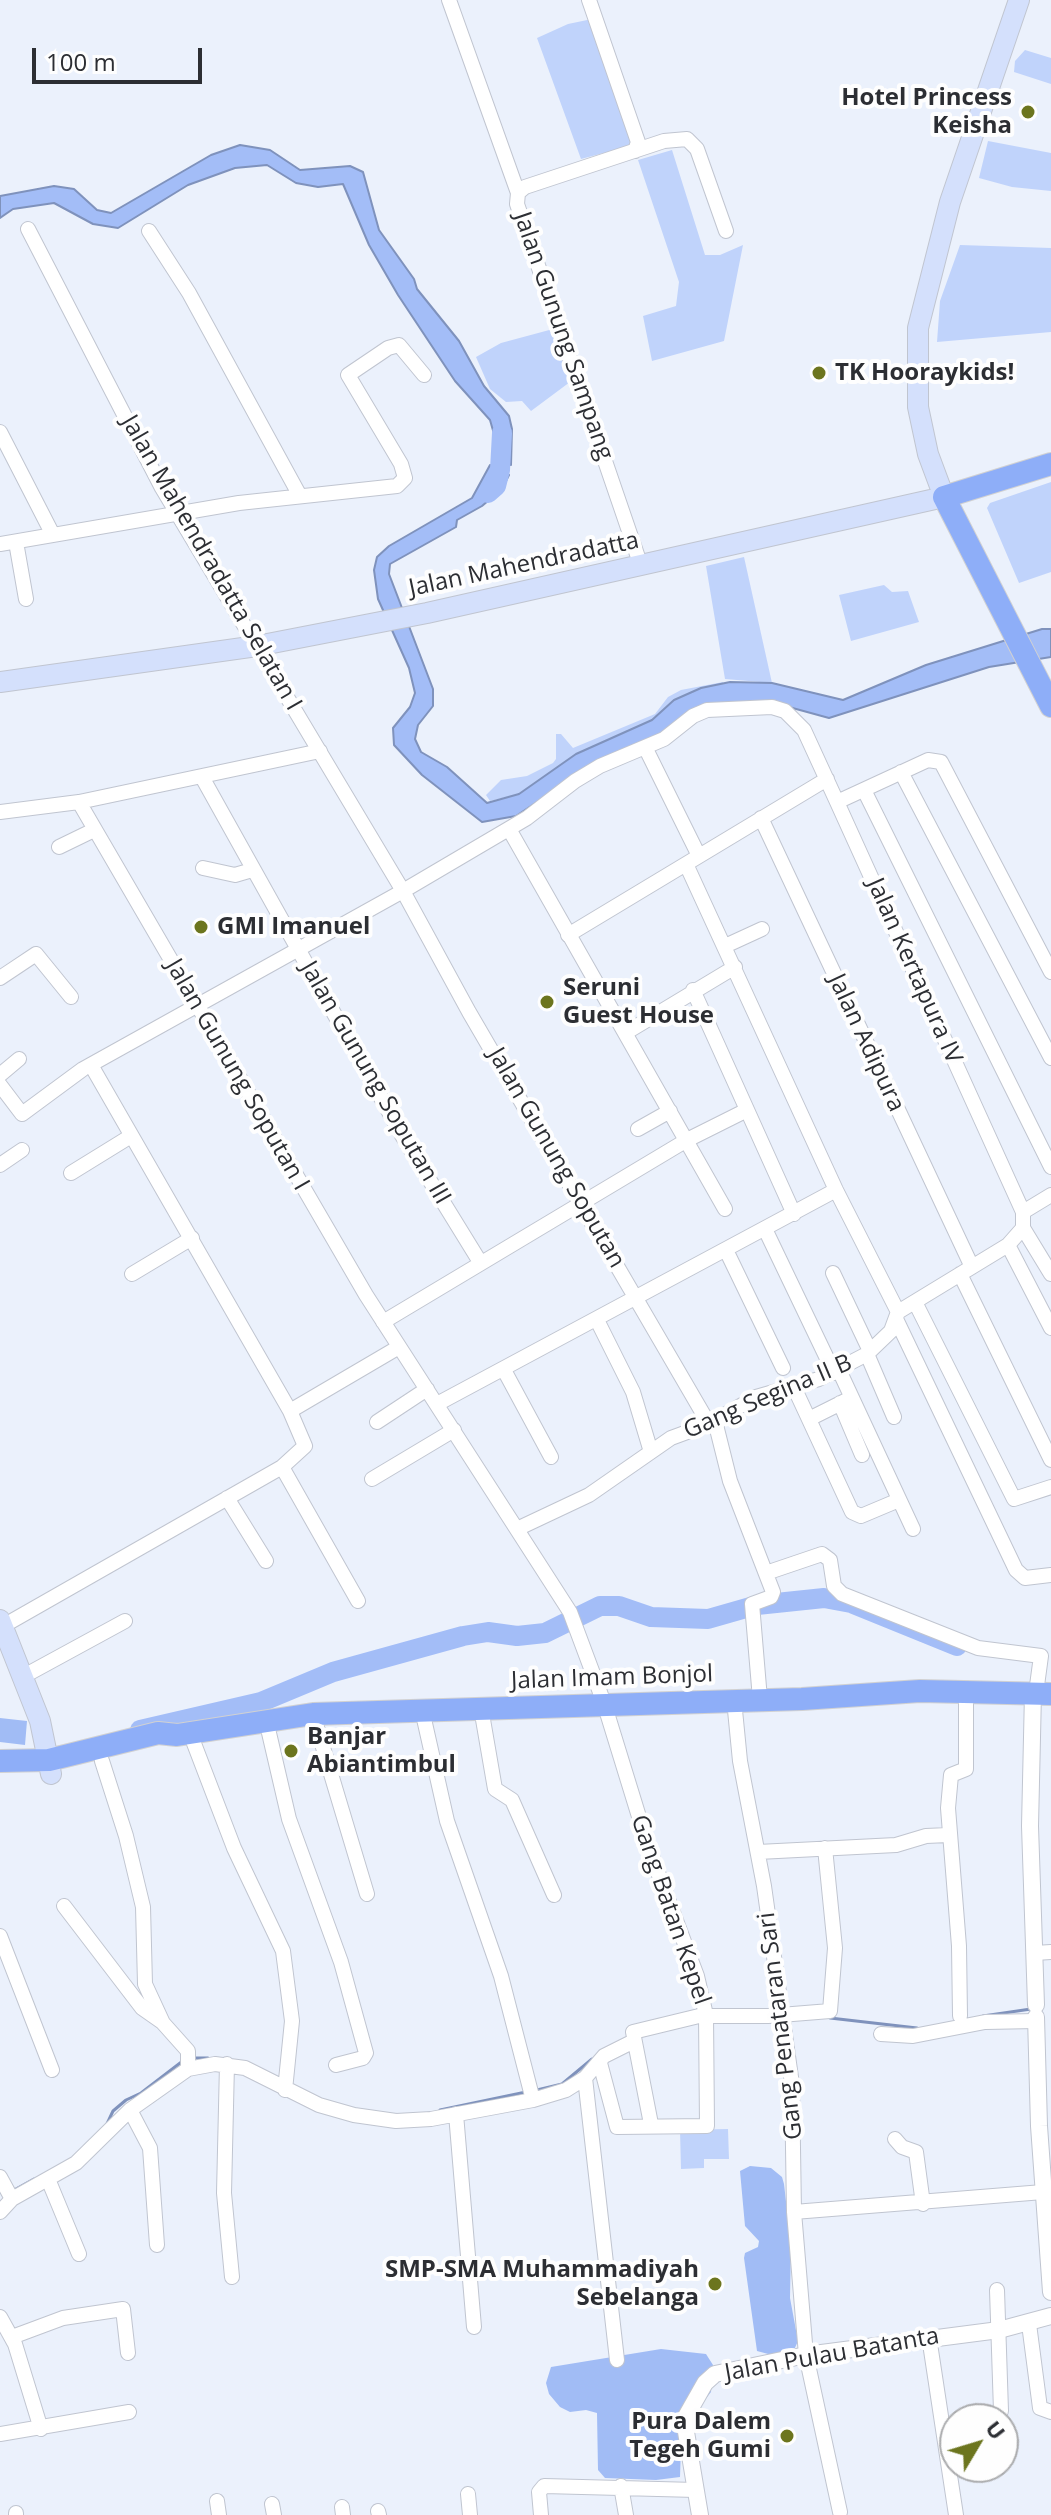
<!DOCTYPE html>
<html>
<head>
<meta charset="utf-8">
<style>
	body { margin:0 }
	#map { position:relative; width:1051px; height:2515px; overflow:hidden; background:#ebf1fc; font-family:"Open Sans",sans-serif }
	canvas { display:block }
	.north { position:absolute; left:939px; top:2403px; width:80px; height:80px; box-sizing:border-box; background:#fefefe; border:2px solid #aaabad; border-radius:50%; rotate:52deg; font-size:22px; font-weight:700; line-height:32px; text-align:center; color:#2c2e33 }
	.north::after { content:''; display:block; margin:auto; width:28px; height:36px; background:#6c751e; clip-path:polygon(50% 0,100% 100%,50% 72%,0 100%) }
	.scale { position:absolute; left:32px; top:48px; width:170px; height:36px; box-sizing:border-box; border:4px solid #2c2e33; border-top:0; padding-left:10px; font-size:24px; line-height:28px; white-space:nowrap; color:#2c2e33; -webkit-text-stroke:6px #fefefe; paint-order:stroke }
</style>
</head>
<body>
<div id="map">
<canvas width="1051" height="2515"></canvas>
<div class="north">U</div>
<div class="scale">100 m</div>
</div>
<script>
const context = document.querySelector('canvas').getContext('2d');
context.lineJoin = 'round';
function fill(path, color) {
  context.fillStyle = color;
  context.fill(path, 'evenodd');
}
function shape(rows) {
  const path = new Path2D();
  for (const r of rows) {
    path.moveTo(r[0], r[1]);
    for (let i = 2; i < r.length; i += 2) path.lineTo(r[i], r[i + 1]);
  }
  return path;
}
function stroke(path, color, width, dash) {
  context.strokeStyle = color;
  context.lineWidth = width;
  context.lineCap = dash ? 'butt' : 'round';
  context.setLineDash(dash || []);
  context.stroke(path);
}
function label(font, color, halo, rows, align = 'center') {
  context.font = font + ' "Open Sans",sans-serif';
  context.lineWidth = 8;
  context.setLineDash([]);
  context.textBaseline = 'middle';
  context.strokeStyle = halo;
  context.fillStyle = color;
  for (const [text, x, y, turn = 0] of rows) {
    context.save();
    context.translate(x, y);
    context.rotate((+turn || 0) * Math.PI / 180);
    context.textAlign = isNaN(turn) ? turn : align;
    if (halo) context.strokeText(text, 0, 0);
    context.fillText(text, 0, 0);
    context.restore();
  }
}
fill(shape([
	[592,19,633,142,630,146,581,159,537,38,568,24],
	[1025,50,1051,58,1051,84,1014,72,1015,61],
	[988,141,1051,153,1051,191,1012,187,979,178],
	[672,150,705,255,720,255,743,245,724,341,652,361,643,316,676,306,679,282,638,160],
	[960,245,1051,248,1051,332,937,342,940,301],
	[553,329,570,382,531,411,522,401,506,402,490,389,476,357,501,343],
	[1051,482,1051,572,1019,583,987,508,990,503],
	[744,557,772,683,725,679,706,566],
	[884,585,892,592,908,591,919,622,851,641,839,595],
	[723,682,722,686,701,688,674,700,652,720,596,745,519,794,490,801,486,795,501,780,527,776,553,763,556,759,556,734,561,734,573,748,655,714,668,697,681,690],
	[728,2129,729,2159,704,2159,704,2168,681,2169,680,2130]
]), '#c0d3fb');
fill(shape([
	[0,1718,27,1721,25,1745,0,1742],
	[750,2166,771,2168,782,2177,784,2184,791,2245,790,2298,798,2341,794,2350,772,2355,757,2351,744,2258,745,2253,758,2247,759,2241,745,2226,740,2171],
	[661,2349,706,2354,713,2365,711,2392,694,2414,681,2447,680,2477,656,2480,605,2478,598,2470,597,2413,586,2410,570,2412,560,2407,549,2394,546,2383,551,2367]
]), '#a1bcf5');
const water = shape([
	[240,145,270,150,300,170,350,166,363,172,379,230,414,279,417,289,459,341,484,386,509,416,512,429,511,465,492,457,496,441,490,420,455,381,398,295,369,245,343,184,318,187,296,183,267,165,235,168,188,185,118,228,93,224,54,203,13,209,0,218,0,196,54,186,74,189,97,210,111,213,211,155,240,145],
	[490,465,509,475,502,489,482,506,457,520,456,527,390,564,389,574,433,689,433,706,418,725,415,739,421,752,447,767,487,803,519,794,576,754,652,720,674,700,701,688,730,682,772,683,843,700,926,665,1042,629,1051,629,1051,657,989,667,829,718,767,701,727,703,555,790,516,816,482,822,422,775,394,745,393,728,410,707,415,693,409,668,378,599,374,570,377,557,389,546,472,498,490,465]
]);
fill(water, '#a3bdf7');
stroke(water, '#7f92bc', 2);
stroke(shape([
	[983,2016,1031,2009],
	[830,2018,917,2028],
	[192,2058,208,2058],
	[537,2090,562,2084,592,2059],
	[440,2110,526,2092],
	[106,2126,113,2111,126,2100,141,2093,184,2060],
	[16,2189,34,2179]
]), '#7f92bc', 3);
stroke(shape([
	[488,493,496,486,500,470,502,433],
	[140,1730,261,1702,333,1672,463,1636,488,1632,517,1636,545,1633,600,1606,619,1606,651,1617,708,1619,757,1605,824,1598,851,1603,957,1646]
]), '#a3bdf7', 20);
const minor = shape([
	[449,0,518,193,517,204,641,566],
	[589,0,638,142,635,151],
	[518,193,525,187,664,141,687,139,697,149,726,231],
	[28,229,162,488,403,891,469,1012,709,1424],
	[149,231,189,293,300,496],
	[0,432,53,535],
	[16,542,26,599],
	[0,544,239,503,397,486,405,478,401,464,348,375,388,348,399,345,424,375],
	[645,747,699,856],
	[901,772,1051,1058],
	[202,777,403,1137,480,1262],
	[864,790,1051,1167],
	[79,802,366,1295,570,1612,604,1703,648,1846,697,1976,706,2015,707,2126,617,2127,600,2063],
	[837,802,928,760,941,762,1051,972],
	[0,812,79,802,320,751],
	[761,818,972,1267],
	[509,829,725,1209],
	[59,847,94,830],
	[686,864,836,1190,898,1312],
	[203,868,235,875,252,870],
	[568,935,827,779],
	[725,946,762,929],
	[0,978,36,954,71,997],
	[693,990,794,1214],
	[627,1032,735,967],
	[0,1075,19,1059],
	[0,1085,22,1114,83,1069,403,891,527,818,575,781,600,766,664,739,693,716,707,710,772,707,785,711,804,730,837,802,1023,1212,1023,1228,1008,1245,898,1312,891,1331,867,1354,819,1379,756,1397,709,1424,671,1438,589,1495,519,1528],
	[638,1129,670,1111],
	[0,1165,22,1150],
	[71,1173,131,1136],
	[1023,1212,1051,1195],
	[1023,1228,1051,1274],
	[765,1229,834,1373],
	[1008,1245,1051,1328],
	[726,1250,783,1368],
	[833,1273,870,1351],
	[132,1274,192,1238],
	[960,1274,1051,1460],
	[915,1302,1014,1499,1051,1487],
	[597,1320,633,1392,651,1452],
	[897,1321,1016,1570,1025,1578,1051,1575],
	[383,1322,687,1140,745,1111],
	[867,1354,894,1417],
	[504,1370,551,1457],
	[839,1370,913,1529],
	[793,1385,852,1512,861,1516,899,1500],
	[840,1403,862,1455],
	[437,1404,836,1190],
	[290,1411,399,1347],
	[809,1419,849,1399],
	[715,1421,730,1481,773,1592,771,1597,752,1604,760,1699],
	[377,1422,427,1389],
	[282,1467,358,1601],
	[372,1479,454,1430],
	[227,1498,266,1561],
	[766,1573,822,1554,830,1560,834,1586,842,1594,978,1648,1041,1656,1036,1693],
	[3,1626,282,1467,305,1446,290,1411,91,1065],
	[24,1676,125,1621],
	[734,1700,740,1761,764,1886,792,2084,794,2212,806,2355,840,2512],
	[481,1708,495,1789,512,1800,554,1895],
	[422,1710,447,1821,501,1976,533,2100],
	[313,1714,367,1894],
	[266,1720,289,1819,341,1962,366,2053,363,2058,336,2065],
	[190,1733,234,1848,283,1951,292,2021,285,2090],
	[102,1761,126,1836,143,1907,145,1984,163,2023,188,2051,188,2069],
	[758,1852,896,1845,926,1836,948,1835],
	[64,1906,142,2008,162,2022],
	[0,1936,52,2070],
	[1035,1953,1051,1952],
	[960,2016,959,1946,948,1808,951,1775,966,1769,966,1690],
	[881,2034,913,2036,985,2022,1036,2021],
	[227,2064,224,2193,232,2277],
	[585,2078,604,2056,634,2041],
	[130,2110,150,2148,157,2245],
	[456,2114,474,2327],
	[651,2124,633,2032,699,2016,768,2016,830,2011,835,1948,825,1848],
	[895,2139,902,2147,916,2152,923,2204],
	[0,2177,12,2199],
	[48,2179,79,2254],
	[0,2212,12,2199,76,2163,130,2110,188,2069,215,2064,245,2068,319,2105,354,2115,396,2121,431,2119,533,2100,566,2090,585,2078,617,2360],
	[794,2212,1043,2192],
	[997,2290,1001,2411],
	[0,2317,15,2344,41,2429],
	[1029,2324,1040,2408,1051,2412],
	[12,2337,63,2318,123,2309,128,2353],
	[929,2337,956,2515],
	[0,2434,129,2412],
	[621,2486,626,2515],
	[468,2494,470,2515],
	[217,2501,219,2515],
	[272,2504,274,2515],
	[342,2507,343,2515],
	[378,2511,379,2515],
	[16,2513,16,2515],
	[541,2515,539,2492,544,2486,696,2490]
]);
const tertiary = shape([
	[1033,1693,1030,1826,1036,2005],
	[1036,2017,1039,2126,1051,2292],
	[700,2515,684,2420,705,2383,715,2374,806,2355,999,2330,1051,2316]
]);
const secondary = shape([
	[0,682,257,646,427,613,944,497,928,454,918,407,918,328,950,202,1019,0],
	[0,1620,40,1721,51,1774]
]);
const trunk = shape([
	[1051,464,944,497,1051,706],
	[0,1761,49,1760,158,1733,177,1735,313,1714,802,1699,920,1691,1051,1694]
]);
stroke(minor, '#c0c5d0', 16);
stroke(tertiary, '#c0c5d0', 18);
stroke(secondary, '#c0c5d0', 22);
stroke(trunk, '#d1d1d2', 24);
stroke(minor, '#fff', 14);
stroke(tertiary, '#fff', 16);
stroke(secondary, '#d4e0fc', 20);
stroke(trunk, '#8eaef8', 22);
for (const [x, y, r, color] of [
	[1028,112,8,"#6c751e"],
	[819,373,8,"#6c751e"],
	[201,927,8,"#6c751e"],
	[547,1002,8,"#6c751e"],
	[291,1751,8,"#6c751e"],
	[715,2284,8,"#6c751e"],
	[787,2436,8,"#6c751e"]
]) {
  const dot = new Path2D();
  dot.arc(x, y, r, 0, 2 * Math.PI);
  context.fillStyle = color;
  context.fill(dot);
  stroke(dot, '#fefefe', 3);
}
label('bold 24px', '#2c2e33', '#fefefe', [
	["Hotel Princess",1012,98,"right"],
	["Keisha",1012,126,"right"],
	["TK Hooraykids!",835,373],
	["GMI Imanuel",217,927],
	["Seruni",563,988],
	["Guest House",563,1016],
	["Banjar",307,1737],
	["Abiantimbul",307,1765],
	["SMP-SMA Muhammadiyah",699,2270,"right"],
	["Sebelanga",699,2298,"right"],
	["Pura Dalem",771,2422,"right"],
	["Tegeh Gumi",771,2450,"right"]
], 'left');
label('24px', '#2c2e33', '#fefefe', [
	["Jalan Gunung Sampang",563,336,71],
	["Jalan Mahendradatta Selatan I",211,563,60],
	["Jalan Mahendradatta",524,565,-12],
	["Jalan Kertapura IV",914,971,66],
	["Jalan Adipura",866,1043,65],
	["Jalan Gunung Soputan I",237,1075,60],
	["Jalan Gunung Soputan III",375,1083,60],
	["Jalan Gunung Soputan",556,1158,60],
	["Gang Segina II B",768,1397,-23],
	["Jalan Imam Bonjol",612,1678,-2],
	["Gang Batan Kepel",670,1910,71],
	["Gang Penataran Sari",781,2026,-97],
	["Jalan Pulau Batanta",832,2355,-10]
]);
</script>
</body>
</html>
